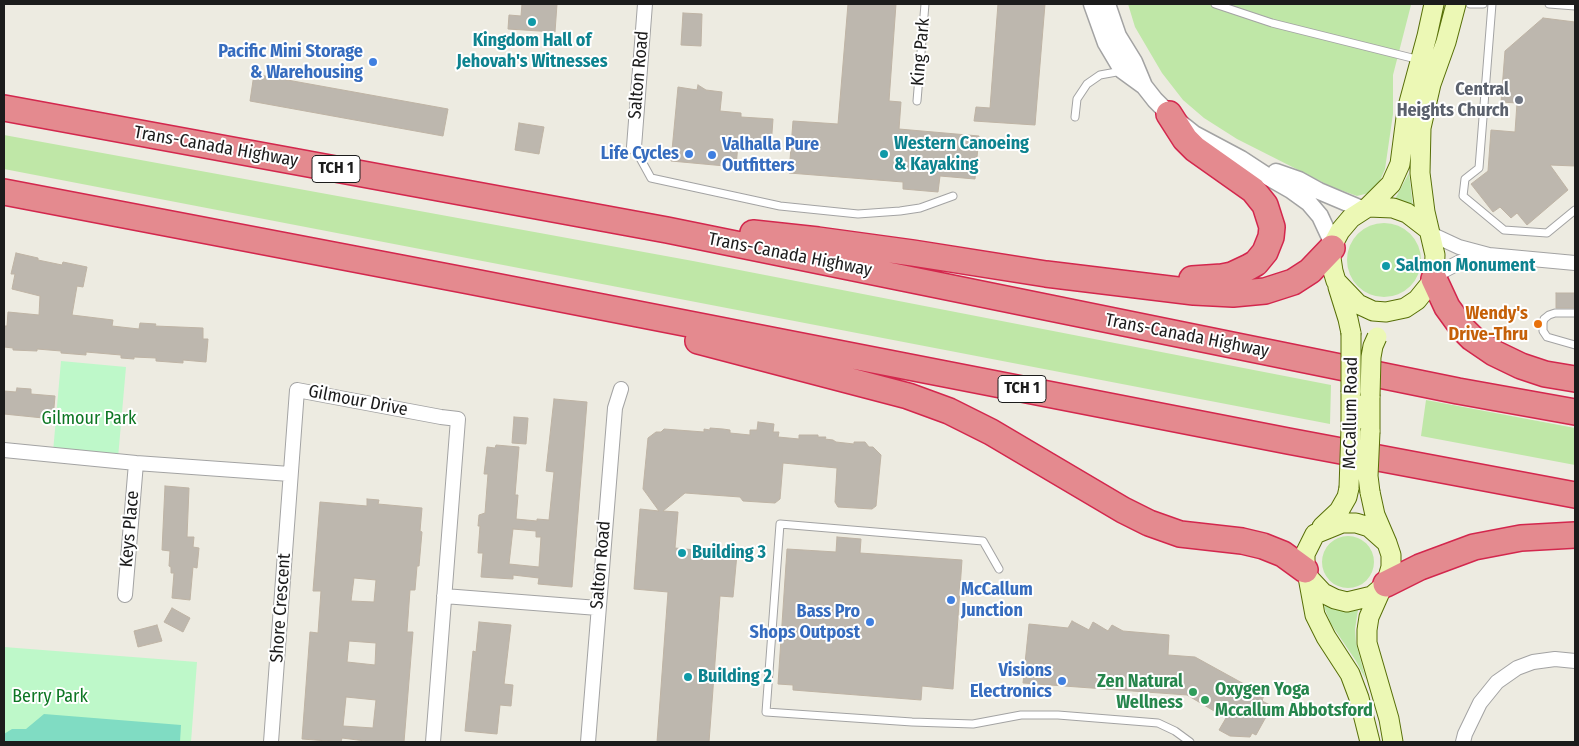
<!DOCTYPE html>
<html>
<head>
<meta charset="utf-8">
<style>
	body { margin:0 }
	#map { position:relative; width:1579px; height:746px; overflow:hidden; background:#edebe1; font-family:"Fira Sans Condensed",sans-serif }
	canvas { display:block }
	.frame { position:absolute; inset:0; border:5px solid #1c1c1c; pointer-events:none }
</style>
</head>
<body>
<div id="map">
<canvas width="1579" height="746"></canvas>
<div class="frame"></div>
</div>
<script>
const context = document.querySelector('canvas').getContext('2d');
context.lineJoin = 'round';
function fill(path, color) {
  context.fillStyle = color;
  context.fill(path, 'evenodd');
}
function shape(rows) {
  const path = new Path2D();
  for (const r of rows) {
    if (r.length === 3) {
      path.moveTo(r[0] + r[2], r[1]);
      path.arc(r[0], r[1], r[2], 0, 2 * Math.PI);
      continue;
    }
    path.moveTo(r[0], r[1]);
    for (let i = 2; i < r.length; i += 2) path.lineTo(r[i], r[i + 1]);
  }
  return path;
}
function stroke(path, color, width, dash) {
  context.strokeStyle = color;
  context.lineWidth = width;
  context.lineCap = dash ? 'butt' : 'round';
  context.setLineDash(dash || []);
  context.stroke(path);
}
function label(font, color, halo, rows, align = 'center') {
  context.font = font + ' "Fira Sans Condensed",sans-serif';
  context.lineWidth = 4;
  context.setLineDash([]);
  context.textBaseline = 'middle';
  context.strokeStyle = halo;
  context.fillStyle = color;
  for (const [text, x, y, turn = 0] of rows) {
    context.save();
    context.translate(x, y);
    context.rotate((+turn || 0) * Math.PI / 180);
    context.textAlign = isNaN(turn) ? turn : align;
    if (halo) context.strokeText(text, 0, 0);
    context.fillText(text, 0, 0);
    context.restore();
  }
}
fill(shape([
	[1128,4,1405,4,1411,5,1393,75,1393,114,1385,169,1378,185,1369,193,1357,196,1332,187,1237,139,1204,118,1183,100,1162,73,1135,27],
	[4,135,693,261,1331,385,1330,424,4,169],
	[1409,173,1413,207,1395,199],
	[1384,260,37],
	[1426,400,1575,428,1575,465,1421,436],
	[1348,562,26],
	[1326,605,1334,609,1346,611,1358,610,1355,629,1356,643,1366,680,1356,661,1331,624,1324,607]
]), '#bfe7a7');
fill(shape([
	[61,361,126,367,118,458,53,452],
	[4,647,197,662,191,742,4,742]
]), '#bef8c9');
fill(shape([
	[44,714,181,725,180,742,4,742,4,734,12,729,26,729]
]), '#80dcc3');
const building = shape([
	[522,4,557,4,555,32,508,29,509,15,521,16,522,4],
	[848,4,896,4,889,101,901,102,899,129,979,136,975,179,940,176,938,192,903,189,903,182,789,173,793,121,838,124,848,4],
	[998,4,1045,4,1035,125,974,121,976,107,990,108,998,4],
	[683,13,702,14,701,46,681,45,683,13],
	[1543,18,1575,22,1575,166,1550,165,1568,190,1527,225,1517,213,1511,218,1500,207,1493,212,1471,184,1488,171,1491,130,1515,132,1517,103,1501,102,1505,51,1543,18],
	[254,74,448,109,443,136,250,101,254,74],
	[698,85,706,90,722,92,720,111,741,113,741,117,773,119,771,147,738,144,736,167,671,161,678,87,697,90,698,85],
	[519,123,544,127,539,154,515,150,519,123],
	[16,253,38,258,38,260,62,265,63,262,87,267,83,287,77,286,72,315,113,320,112,326,139,329,140,323,156,324,155,326,203,328,203,339,208,339,206,362,183,360,183,363,156,361,156,358,134,357,134,359,121,358,121,355,86,352,86,355,61,353,61,351,37,349,37,351,13,350,13,348,4,347,4,326,7,326,8,312,39,315,40,296,12,289,15,274,11,274,16,253],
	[1556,293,1575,293,1575,308,1556,308,1556,293],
	[17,388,31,389,31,394,55,396,53,419,4,414,4,391,16,392,17,388],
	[554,399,587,402,572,587,538,584,539,578,513,575,513,579,481,577,483,553,478,553,480,526,478,526,479,515,485,513,488,474,484,474,487,447,495,448,496,445,519,447,515,495,518,495,516,519,537,521,537,519,549,520,554,472,546,471,554,399],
	[513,529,536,531,536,537,541,537,539,567,509,564,513,529],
	[514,417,528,418,526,444,512,443,514,417],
	[758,422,774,424,773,432,779,432,778,437,799,439,799,435,818,435,818,437,826,437,825,439,833,440,836,442,854,444,854,442,865,442,869,447,873,447,881,455,876,506,872,509,838,507,835,502,837,468,783,463,780,499,775,503,743,501,740,497,685,493,663,511,678,512,675,548,737,554,733,597,720,596,709,742,657,742,668,592,634,589,640,509,659,511,643,489,648,438,656,432,661,432,664,429,704,432,704,429,710,430,710,428,723,429,730,430,730,433,750,435,750,430,757,430,758,422],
	[165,486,189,488,187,537,194,537,193,547,199,548,197,568,193,567,190,600,172,598,174,573,171,573,171,567,169,566,170,551,162,550,165,486],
	[367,499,379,500,378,504,422,508,420,531,422,532,419,566,417,566,415,590,410,590,407,632,413,632,404,742,373,742,342,738,341,742,302,739,310,632,318,633,321,591,313,591,320,502,367,506,367,499],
	[354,578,376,580,374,602,351,601,354,578],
	[349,641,376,643,375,665,347,662,349,641],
	[346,697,376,700,373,728,343,726,346,697],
	[837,537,861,539,860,553,962,560,953,689,922,686,921,700,793,690,793,685,778,684,787,549,836,552,837,537],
	[172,608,190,618,183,632,164,622,172,608],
	[1072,621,1089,630,1093,622,1108,631,1112,625,1123,631,1169,635,1168,655,1195,657,1264,695,1262,701,1272,706,1256,735,1252,733,1250,737,1230,736,1219,730,1226,718,1187,695,1023,683,1029,624,1068,628,1072,621],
	[479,622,511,625,504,684,513,685,511,706,500,705,497,734,465,731,473,651,476,652,479,622],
	[157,625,162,641,138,647,134,631,157,625]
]);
fill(building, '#bdb7ae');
stroke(building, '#beb3a4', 1);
const service = shape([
	[1215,4,1272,23,1420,60],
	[1470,4,1483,4],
	[1492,4,1479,168,1465,179,1463,196,1504,230,1547,233,1575,210],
	[1549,4,1575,6],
	[917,101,925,4],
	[1075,117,1077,99,1087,84,1100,75,1122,71],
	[634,147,651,178,780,206,858,214,900,211,920,208,953,196],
	[1575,313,1555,313,1549,315,1544,319,1543,323,1543,331,1547,337,1575,345],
	[999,569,983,541,780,524,766,712,912,722,973,724,1021,715,1058,715,1158,723,1175,731,1190,742]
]);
const minor = shape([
	[634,147,645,4],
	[1431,234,1459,247,1489,255,1575,263],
	[1435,275,1460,262,1485,256],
	[4,450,136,463,290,474],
	[125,595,136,463],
	[444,596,598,608],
	[271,742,297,390,441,417,458,419,433,742],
	[588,742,615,408,621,389],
	[1463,742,1465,734,1480,703,1497,682,1517,668,1533,662,1555,659,1575,661]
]);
const tertiary = shape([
	[1092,4,1106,43,1122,70,1144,86],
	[1107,4,1118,36,1134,62,1144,86,1155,100,1169,114,1194,134,1241,159,1270,178,1291,190,1309,203,1320,216,1333,244],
	[1276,172,1299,180,1319,191,1364,210]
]);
const secondary = shape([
	[1368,207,1391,184,1400,164,1407,110,1427,36,1434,4],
	[1429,230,1407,213,1393,208,1368,207,1351,218,1340,231,1333,244,1331,258,1333,271,1336,281,1358,304,1373,311,1386,312,1405,308,1417,300,1434,279,1435,255,1425,212,1420,173,1421,128,1431,84,1446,42,1456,4],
	[1338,287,1348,319,1351,333],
	[1351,428,1351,392],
	[1370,432,1370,396],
	[1370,492,1375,515,1387,543,1391,555,1391,567,1386,584,1372,596,1347,602,1335,599,1323,593,1308,577,1305,570,1305,554,1315,534,1342,523,1356,523,1369,527,1387,543],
	[1322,527,1339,511,1347,497,1349,488],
	[1308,577,1315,615,1326,637,1350,674,1359,698,1370,742],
	[1381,590,1369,617,1367,630,1367,643,1389,719,1393,742]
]);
const motorway = shape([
	[4,108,667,230,1458,391,1575,412],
	[1169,114,1185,139,1195,149,1253,190,1265,205,1272,227,1271,237,1265,252,1256,263,1249,267,1232,275,1222,277,1192,279],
	[4,192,469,281,1288,441,1575,495],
	[753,233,818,240,913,253,1046,274,1194,292,1233,294,1265,291,1293,282,1310,271,1332,248],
	[1434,279,1447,307,1463,329,1472,338,1494,353,1521,366,1545,374,1575,379],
	[698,341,908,396,949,411,991,432,1123,510,1149,523,1180,534,1242,541,1263,546,1283,554,1305,570],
	[1386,584,1420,567,1474,547,1521,538,1575,535]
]);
stroke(service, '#a3a3a3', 9);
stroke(minor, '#a3a3a3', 16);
stroke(tertiary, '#a3a3a3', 19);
stroke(secondary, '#576f07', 21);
stroke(motorway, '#d3274d', 28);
stroke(service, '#fff', 7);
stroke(minor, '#fff', 14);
stroke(tertiary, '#fff', 16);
stroke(secondary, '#ecf8b5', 19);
stroke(motorway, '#e48a8f', 25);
const secondaryBridge = shape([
	[1351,333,1351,392],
	[1370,396,1371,357,1373,346,1377,337],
	[1370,432,1368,476,1370,492],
	[1349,488,1351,428]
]);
stroke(secondaryBridge, '#576f07', 21, []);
stroke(secondaryBridge, '#ecf8b5', 19);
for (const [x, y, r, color] of [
	[532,22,5,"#0f9aa8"],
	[373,62,5,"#3f7fe0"],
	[1519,100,5,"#6b7280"],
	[689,154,5,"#3f7fe0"],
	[884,154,5,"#0f9aa8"],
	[712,155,5,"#3f7fe0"],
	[1386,266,5,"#0f9aa8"],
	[1538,324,5,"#e8710a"],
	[682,553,5,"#0f9aa8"],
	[951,600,5,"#3f7fe0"],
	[870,622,5,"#3f7fe0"],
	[688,677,5,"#0f9aa8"],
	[1062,681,5,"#3f7fe0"],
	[1193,692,5,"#2e9e5b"],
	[1205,700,5,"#2e9e5b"]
]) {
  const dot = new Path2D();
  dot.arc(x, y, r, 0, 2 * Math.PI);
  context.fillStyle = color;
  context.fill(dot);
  stroke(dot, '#fff', 2);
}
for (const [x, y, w] of [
	[336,169,48],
	[1022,389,48]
]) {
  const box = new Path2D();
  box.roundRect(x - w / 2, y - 13.5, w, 27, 4);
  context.fillStyle = '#fff';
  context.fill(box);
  stroke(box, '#1c1c1c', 1);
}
label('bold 16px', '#1c1c1c', null, [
	["TCH 1",336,169],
	["TCH 1",1022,389]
]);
label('bold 18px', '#0d838f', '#fff', [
	["Kingdom Hall of",532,41,"center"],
	["Jehovah's Witnesses",532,62,"center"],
	["Western Canoeing",894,144],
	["& Kayaking",894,165],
	["Salmon Monument",1396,266],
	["Building 3",692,553],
	["Building 2",698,677]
], 'left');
label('bold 18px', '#366cbe', '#fff', [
	["Pacific Mini Storage",363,52],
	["& Warehousing",363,73],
	["Valhalla Pure",722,145,"left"],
	["Outfitters",722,166,"left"],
	["Life Cycles",679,154],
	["McCallum",961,590,"left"],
	["Junction",961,611,"left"],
	["Bass Pro",860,612],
	["Shops Outpost",860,633],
	["Visions",1052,671],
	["Electronics",1052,692]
], 'right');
label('18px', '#1c1c1c', '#fff', [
	["King Park",921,52,-85],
	["Salton Road",639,75,-85],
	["Trans-Canada Highway",216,147,10],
	["Trans-Canada Highway",790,255,11],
	["Trans-Canada Highway",1187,336,11],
	["Gilmour Drive",358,401,11],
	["McCallum Road",1351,413,-89],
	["Keys Place",130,529,-85],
	["Salton Road",601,565,-85],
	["Shore Crescent",281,608,-86]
]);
label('bold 18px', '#5b616d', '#fff', [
	["Central",1509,90],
	["Heights Church",1509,111]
], 'right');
label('bold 18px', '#c56008', '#fff', [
	["Wendy's",1528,314],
	["Drive-Thru",1528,335]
], 'right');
label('18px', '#0d7623', '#fff', [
	["Gilmour Park",89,419],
	["Berry Park",50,697]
]);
label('bold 18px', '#27864d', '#fff', [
	["Zen Natural",1183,682],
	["Wellness",1183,703],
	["Oxygen Yoga",1215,690,"left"],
	["Mccallum Abbotsford",1215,711,"left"]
], 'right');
</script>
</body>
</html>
